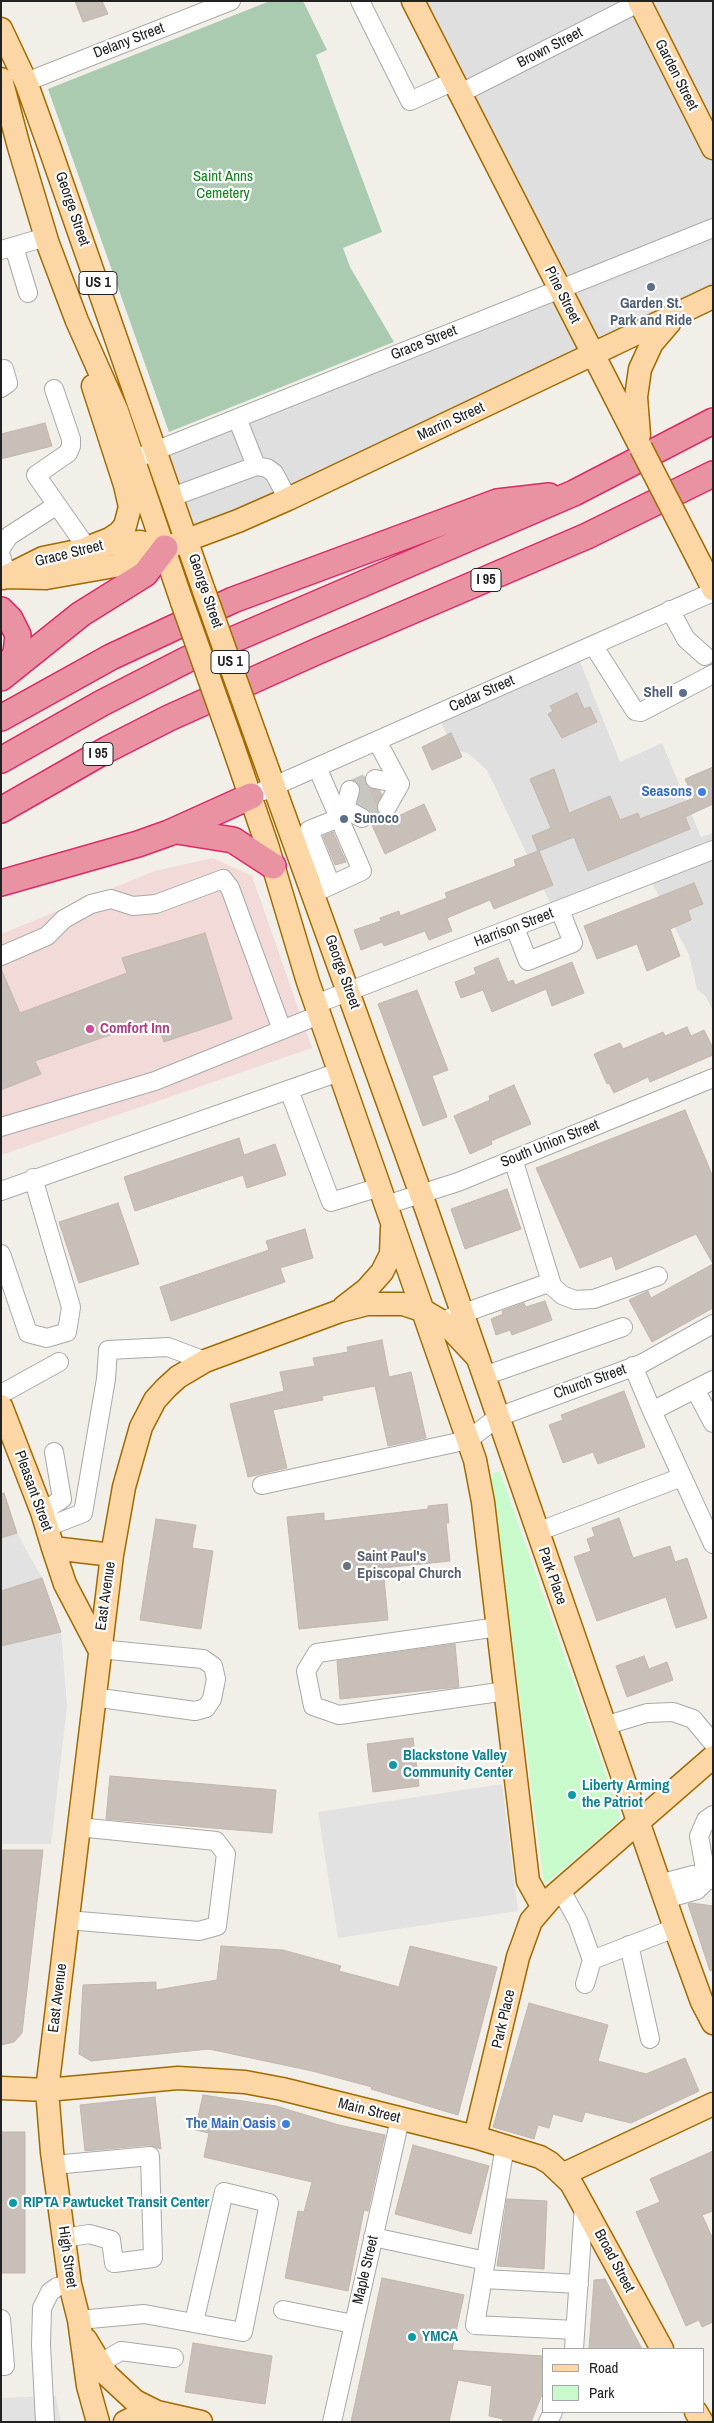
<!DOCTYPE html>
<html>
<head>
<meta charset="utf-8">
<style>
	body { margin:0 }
	#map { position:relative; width:714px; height:2423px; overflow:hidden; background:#f2efe9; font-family:"Archivo Narrow",sans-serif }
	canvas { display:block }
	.frame { position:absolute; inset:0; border:2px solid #222; pointer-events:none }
	.legend { position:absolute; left:542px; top:2348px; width:162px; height:65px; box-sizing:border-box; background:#fff; border:1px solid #a7a7a7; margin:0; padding:6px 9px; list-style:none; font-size:15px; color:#222 }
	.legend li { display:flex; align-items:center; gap:10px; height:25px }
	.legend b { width:25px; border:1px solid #a7a7a7 }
</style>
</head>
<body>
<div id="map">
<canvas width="714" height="2423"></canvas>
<div class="frame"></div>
<ul class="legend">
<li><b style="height:6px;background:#fcd6a4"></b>Road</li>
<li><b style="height:14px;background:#c8facc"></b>Park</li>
</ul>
</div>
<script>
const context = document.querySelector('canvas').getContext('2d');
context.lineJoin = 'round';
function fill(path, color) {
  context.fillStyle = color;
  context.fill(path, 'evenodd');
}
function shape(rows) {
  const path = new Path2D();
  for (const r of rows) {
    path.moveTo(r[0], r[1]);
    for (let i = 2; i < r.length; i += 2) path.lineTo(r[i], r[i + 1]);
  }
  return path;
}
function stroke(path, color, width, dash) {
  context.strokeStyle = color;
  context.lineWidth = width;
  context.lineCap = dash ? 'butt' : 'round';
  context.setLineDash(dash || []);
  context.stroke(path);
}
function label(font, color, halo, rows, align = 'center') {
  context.font = font + ' "Archivo Narrow",sans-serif';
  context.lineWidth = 4.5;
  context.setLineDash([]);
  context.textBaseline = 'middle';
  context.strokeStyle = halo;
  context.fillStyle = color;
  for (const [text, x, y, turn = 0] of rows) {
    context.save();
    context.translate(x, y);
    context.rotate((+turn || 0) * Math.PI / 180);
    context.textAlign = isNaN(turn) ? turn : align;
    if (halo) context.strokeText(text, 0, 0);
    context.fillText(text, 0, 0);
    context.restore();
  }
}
fill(shape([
	[412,1,713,1,713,296,644,334,614,360,595,355,192,542,158,530,144,473,148,461,550,287],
	[575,649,620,762,662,743,701,837,713,833,713,1010,706,997,697,989,689,955,646,871,551,905,487,770,468,753,454,750,436,711]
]), '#e0dfdf');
fill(shape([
	[213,858,252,876,312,1048,1,1155,1,934,154,871]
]), '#f2dad9');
fill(shape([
	[270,1,303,1,327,50,316,55,382,232,343,248,350,267,394,342,169,432,48,89]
]), '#aacbaf');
fill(shape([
	[494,1472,500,1472,620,1815,620,1820,548,1882,544,1882,491,1480]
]), '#c8facc');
fill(shape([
	[713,243,713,281,607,333,601,320,595,323,587,306,590,301,586,292],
	[17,1533,42,1578,1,1591,1,1538],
	[61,1632,67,1707,51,1844,1,1844,1,1646],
	[502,1784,518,1911,338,1938,318,1812],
	[56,2396,61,2422,1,2422,1,2398]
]), '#e2e2e2');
const building = shape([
	[75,1,102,1,108,14,83,22,75,1],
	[45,423,52,446,1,459,1,434,45,423],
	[577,693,584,709,590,707,597,722,562,738,548,714,553,711,550,706,577,693],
	[451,733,462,757,432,770,422,747,451,733],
	[713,767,713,804,685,817,690,829,588,871,574,837,539,851,553,885,494,909,490,900,447,918,452,931,429,940,425,931,384,946,382,942,361,950,354,930,381,921,380,918,399,911,400,916,447,898,445,893,516,866,514,860,538,851,532,836,551,828,530,779,554,769,569,813,610,796,620,820,638,813,640,819,694,798,685,779,713,767],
	[365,777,368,787,380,791,382,795,376,807,381,816,391,817,392,819,424,804,436,830,385,854,371,823,371,813,357,804,360,788,355,781,365,777],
	[333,832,346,862,335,865,323,836,333,832],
	[694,883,703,904,688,910,691,920,670,929,680,956,647,971,637,944,597,959,584,926,694,883],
	[205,933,232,1019,164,1042,156,1019,35,1061,41,1074,1,1090,1,969,20,1013,127,973,122,958,205,933],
	[498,958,508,982,513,980,515,985,572,962,584,993,552,1006,546,989,492,1012,483,990,461,998,455,982,476,974,474,968,498,958],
	[417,990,448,1070,432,1076,447,1117,423,1126,378,1004,417,990],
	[687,1027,691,1036,704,1030,713,1048,713,1055,650,1082,648,1077,614,1093,609,1083,607,1084,594,1054,620,1043,623,1049,663,1032,665,1036,687,1027],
	[514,1085,531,1124,491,1141,492,1144,470,1154,454,1116,490,1100,489,1096,514,1085],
	[685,1110,713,1177,713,1264,696,1234,616,1270,612,1256,580,1268,536,1168,685,1110],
	[239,1138,244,1155,275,1144,286,1175,247,1188,243,1175,135,1211,124,1177,239,1138],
	[507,1189,521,1229,465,1249,451,1209,507,1189],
	[118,1203,139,1264,79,1283,59,1222,118,1203],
	[305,1229,313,1258,280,1268,285,1282,171,1321,160,1287,269,1250,266,1241,305,1229],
	[713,1264,713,1308,652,1342,629,1300,648,1291,651,1298,713,1264],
	[545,1301,552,1320,512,1335,510,1330,496,1335,491,1319,503,1314,502,1311,524,1303,526,1307,545,1301],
	[382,1340,389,1377,411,1372,426,1438,388,1446,375,1386,322,1396,323,1400,273,1410,287,1468,248,1477,230,1404,284,1391,280,1372,315,1366,313,1358,348,1352,347,1347,382,1340],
	[624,1391,645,1447,598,1464,593,1452,563,1463,549,1425,563,1420,561,1415,624,1391],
	[4,1493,17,1533,1,1538,1,1494,4,1493],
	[447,1504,449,1523,446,1523,450,1561,383,1568,388,1620,299,1629,287,1517,324,1513,324,1521,428,1509,428,1506,447,1504],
	[619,1518,633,1558,670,1546,675,1562,687,1558,707,1618,676,1628,666,1597,597,1621,574,1557,591,1551,587,1539,595,1536,592,1528,619,1518],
	[156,1519,196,1525,192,1548,213,1551,201,1629,140,1620,156,1519],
	[42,1578,61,1632,1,1646,1,1591,42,1578],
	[455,1644,459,1687,340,1699,337,1661,455,1644],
	[644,1656,649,1669,667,1662,673,1680,627,1697,616,1666,644,1656],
	[413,1738,419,1786,373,1792,367,1744,413,1738],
	[110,1776,276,1790,272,1833,106,1819,110,1776],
	[1,1850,43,1850,22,2033,14,2042,1,2045,1,1850],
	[691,1903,713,1906,713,1970,710,1971,688,1904,691,1903],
	[221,1946,283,1950,341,1966,339,1971,399,1987,410,1946,497,1967,458,2115,371,2089,372,2087,312,2071,209,2049,91,2061,79,2054,83,1985,156,1982,156,1990,217,1980,221,1946],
	[529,2003,608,2025,598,2061,646,2074,685,2058,699,2091,631,2123,585,2112,582,2122,553,2114,549,2128,538,2125,534,2139,493,2127,529,2003],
	[203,2095,276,2106,339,2125,385,2135,368,2211,364,2210,348,2291,285,2278,298,2211,304,2212,312,2182,204,2157,209,2133,195,2130,203,2095],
	[155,2097,161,2149,149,2145,85,2151,80,2105,155,2097],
	[1,2132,25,2132,25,2273,1,2273,1,2132],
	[413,2145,489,2166,471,2234,395,2214,413,2145],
	[713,2151,713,2211,702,2215,713,2239,713,2322,702,2327,699,2320,686,2326,636,2212,660,2202,650,2179,713,2151],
	[507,2199,547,2201,544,2269,497,2266,507,2199],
	[382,2278,464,2295,452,2350,543,2356,543,2392,531,2422,502,2422,503,2419,489,2416,492,2386,458,2380,449,2422,351,2422,382,2278],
	[605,2279,642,2349,589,2349,594,2280,605,2279],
	[193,2343,272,2356,265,2404,185,2392,193,2343]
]);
fill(building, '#c7bfb8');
stroke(building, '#c4b6ab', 1);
stroke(shape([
	[350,790,375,779],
	[356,804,381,793],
	[362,818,387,807]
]), '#c8c6c1', 18, [18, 9]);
const minor = shape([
	[360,1,410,101,452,82],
	[26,82,231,1],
	[459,94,642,1],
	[14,247,28,293],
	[1,250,46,237],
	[1,388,8,383,4,369],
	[237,418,256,466],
	[135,459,713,228],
	[172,497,256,466,267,468,274,473,288,499],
	[57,505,87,548],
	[1,548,9,536,57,505,36,475,68,453,71,446,71,439,54,389],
	[1,556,7,577],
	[670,610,686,639,705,656],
	[593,645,635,711,641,712,713,674],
	[377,741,400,784],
	[375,779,400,784],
	[350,790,345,809,362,818],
	[263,791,713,592],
	[387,807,400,784],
	[331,885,309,830,339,818],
	[314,893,362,871,317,767],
	[515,928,528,961,573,943,560,910],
	[1,956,47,936,64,919,91,904,111,899,133,906,156,904,223,879,230,888,282,1030],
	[316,1004,713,850],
	[289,1090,331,1202,380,1187],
	[1,1127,155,1081,319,1015],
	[1,1191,339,1072],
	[386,1205,458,1182,713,1078],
	[1,1254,28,1333,47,1338,67,1332,71,1307,33,1178],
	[550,1284,562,1295,575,1300,594,1299,658,1276],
	[450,1318,551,1282,513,1159],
	[633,1366,652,1411],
	[484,1376,623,1327],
	[713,1380,652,1411,713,1544],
	[695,1389,713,1423],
	[1,1394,59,1362],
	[262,1485,468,1440,498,1417,641,1364,713,1324],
	[42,1512,62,1499,54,1452],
	[47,1527,83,1513,106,1379,108,1350,168,1347,205,1361],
	[537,1532,682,1477],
	[498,1627,317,1653,306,1671,313,1706,339,1715,506,1691],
	[93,1697,195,1711,206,1708,212,1699,216,1679,213,1666,203,1659,99,1649],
	[604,1726,647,1713,673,1712,693,1719,713,1743],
	[713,1815,706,1820,699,1836,707,1880,713,1880],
	[659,1884,693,1875,707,1880,697,1890,665,1899],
	[561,1890,578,1921,592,1960,675,1928],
	[67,1920,199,1931,217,1926,226,1854,216,1841,78,1827],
	[629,1945,650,2039],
	[585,1984,592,1960],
	[505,2146,475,2325,575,2330],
	[54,2165,150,2156,153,2258,114,2263,111,2240,89,2234,64,2238],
	[373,2237,486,2261],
	[483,2279,579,2284],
	[283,2310,353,2324],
	[1,2319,5,2366,1,2366],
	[79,2320,144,2314,243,2332,269,2203,224,2192,194,2322],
	[574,2349,584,2205],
	[99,2364,121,2351,174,2358],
	[45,2422,41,2345,42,2308,50,2292,57,2287,70,2284],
	[332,2422,400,2119],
	[548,2422,553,2412]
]);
const major = shape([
	[413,1,641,448],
	[639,1,713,148],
	[1,29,26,82,49,146,204,591],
	[1,79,19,147,48,244,77,321,117,411,182,602],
	[639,435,636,397,640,369,652,343,670,322],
	[87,548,110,539,119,533,125,526,130,507,125,485,93,386],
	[700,563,713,589],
	[7,577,46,578,120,565,238,521,288,499,713,297],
	[3,578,43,558,112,544,140,542,165,548],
	[255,734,427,1211,675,1928,702,2002,713,2023],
	[232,743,267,845,308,982,475,1460,483,1502,528,1881,542,1906],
	[344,1307,366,1290,382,1272,391,1254,392,1228],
	[1,1406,42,1512,53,1548,112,1555],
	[53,1548,65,1584,99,1649],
	[1,2088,47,2090,178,2078,245,2082,282,2089,475,2137,540,2157,550,2163,571,2183,662,2349],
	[475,2137,518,1957,531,1921,549,1900,713,1757],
	[564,2174,713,2104],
	[86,2340,107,2375,135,2401,157,2412,201,2422],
	[696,2412,702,2422],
	[98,2422,88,2386,79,2320,70,2284,52,2152,47,2090,112,1555,124,1487,141,1427,155,1400,166,1388,178,1377,205,1361,340,1311,367,1304,403,1304,424,1311,446,1324,477,1357],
	[125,2422,143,2413,157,2412]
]);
const highway = shape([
	[1,610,10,619,18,635,16,653,5,671],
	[1,678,81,614,145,574,165,548],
	[1,718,111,657,233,600,497,502,549,496],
	[1,760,102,703,188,659,574,493,713,421],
	[1,810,108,749,169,718,318,651,587,536,713,474],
	[177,831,233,840,273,866],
	[1,883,138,844,169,833,251,796]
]);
stroke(minor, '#a9a9a9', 20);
stroke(major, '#a06b00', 25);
stroke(highway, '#dc2a67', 28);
stroke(minor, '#fff', 18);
stroke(major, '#fcd6a4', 22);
stroke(highway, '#e892a2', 25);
const majorBridge = shape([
	[641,448,700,563],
	[204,591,255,734],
	[182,602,232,743]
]);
stroke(majorBridge, '#a06b00', 25, []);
stroke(majorBridge, '#fcd6a4', 22);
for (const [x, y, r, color] of [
	[651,287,5,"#5c6f8a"],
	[683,693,5,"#5c6f8a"],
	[702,792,5,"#3f7fe0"],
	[344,819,5,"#5c6f8a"],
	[90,1029,5,"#d1479c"],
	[347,1566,5,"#6b7280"],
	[393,1765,5,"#0f9aa8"],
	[572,1795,5,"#0f9aa8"],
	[286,2124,5,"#3f7fe0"],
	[13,2203,5,"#0f9aa8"],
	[412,2337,5,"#0f9aa8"]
]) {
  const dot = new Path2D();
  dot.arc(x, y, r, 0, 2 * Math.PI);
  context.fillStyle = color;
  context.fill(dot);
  stroke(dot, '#fff', 2);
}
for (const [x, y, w] of [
	[98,283,38],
	[486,580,30],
	[230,662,38],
	[98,754,30]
]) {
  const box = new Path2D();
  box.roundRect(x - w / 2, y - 11.5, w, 23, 4);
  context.fillStyle = '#fff';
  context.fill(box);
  stroke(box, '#222', 1);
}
label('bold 14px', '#222', null, [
	["US 1",98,283],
	["I 95",486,580],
	["US 1",230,662],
	["I 95",98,754]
]);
label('15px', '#222', '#fff', [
	["Delany Street",129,41,-21],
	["Brown Street",550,48,-27],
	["Garden Street",676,75,63],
	["George Street",72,209,71],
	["Pine Street",562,295,63],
	["Grace Street",424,343,-22],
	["Marrin Street",451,422,-25],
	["Grace Street",69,554,-14],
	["George Street",205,591,71],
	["Cedar Street",482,694,-24],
	["Harrison Street",514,928,-21],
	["George Street",342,972,70],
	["South Union Street",550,1144,-22],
	["Church Street",590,1382,-20],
	["Pleasant Street",33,1491,70],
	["Park Place",552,1576,71],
	["East Avenue",106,1596,-82],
	["East Avenue",58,1998,-83],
	["Park Place",504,2019,-77],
	["Main Street",369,2111,14],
	["High Street",67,2257,82],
	["Broad Street",614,2261,62],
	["Maple Street",366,2270,-77]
]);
label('15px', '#0c8416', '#fff', [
	["Saint Anns",223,177],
	["Cemetery",223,194]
]);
label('bold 15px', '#4e5e75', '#fff', [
	["Garden St.",651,304],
	["Park and Ride",651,321],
	["Shell",673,693,"right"],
	["Sunoco",354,819,"left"]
]);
label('bold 15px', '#366cbe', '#fff', [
	["Seasons",692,792],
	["The Main Oasis",276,2124]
], 'right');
label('bold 15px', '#b23c85', '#fff', [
	["Comfort Inn",100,1029]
], 'left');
label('bold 15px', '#5b616d', '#fff', [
	["Saint Paul's",357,1557],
	["Episcopal Church",357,1574]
], 'left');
label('bold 15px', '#0d838f', '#fff', [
	["Blackstone Valley",403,1756],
	["Community Center",403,1773],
	["Liberty Arming",582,1786],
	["the Patriot",582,1803],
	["RIPTA Pawtucket Transit Center",23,2203],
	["YMCA",422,2337]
], 'left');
</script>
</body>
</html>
